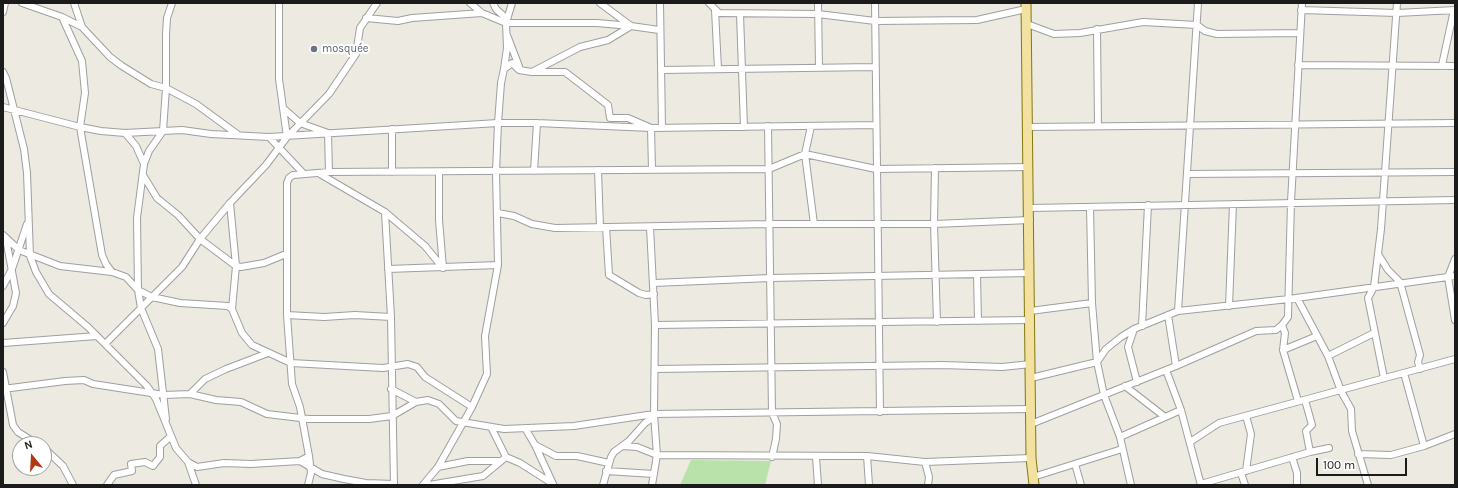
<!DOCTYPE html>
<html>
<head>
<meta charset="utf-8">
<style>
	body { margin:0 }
	#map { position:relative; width:1458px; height:488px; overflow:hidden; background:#eceae1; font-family:Karla,sans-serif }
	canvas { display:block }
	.frame { position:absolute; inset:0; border:4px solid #1b1b1b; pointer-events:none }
	.north { position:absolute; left:12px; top:436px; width:40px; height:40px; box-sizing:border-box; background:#fff; border:1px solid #a4a4a4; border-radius:50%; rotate:342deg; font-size:11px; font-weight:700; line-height:16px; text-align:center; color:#1b1b1b }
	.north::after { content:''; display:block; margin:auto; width:14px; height:18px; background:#b33712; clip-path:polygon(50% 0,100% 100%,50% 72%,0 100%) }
	.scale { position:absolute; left:1316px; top:458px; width:91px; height:18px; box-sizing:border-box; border:2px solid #1b1b1b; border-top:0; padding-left:5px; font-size:12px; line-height:14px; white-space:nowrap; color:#1b1b1b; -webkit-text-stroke:3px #fff; paint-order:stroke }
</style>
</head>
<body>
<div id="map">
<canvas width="1458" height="488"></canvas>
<div class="frame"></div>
<div class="north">N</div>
<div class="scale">100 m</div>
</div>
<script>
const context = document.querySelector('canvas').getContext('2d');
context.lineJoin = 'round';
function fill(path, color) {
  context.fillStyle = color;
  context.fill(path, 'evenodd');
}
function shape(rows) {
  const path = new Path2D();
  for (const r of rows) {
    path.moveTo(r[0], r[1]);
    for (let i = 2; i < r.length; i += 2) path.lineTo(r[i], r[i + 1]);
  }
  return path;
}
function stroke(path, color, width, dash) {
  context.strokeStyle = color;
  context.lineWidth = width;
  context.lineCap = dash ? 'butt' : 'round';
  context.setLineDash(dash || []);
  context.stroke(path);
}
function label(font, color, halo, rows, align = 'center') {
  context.font = font + ' Karla,sans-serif';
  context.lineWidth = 4;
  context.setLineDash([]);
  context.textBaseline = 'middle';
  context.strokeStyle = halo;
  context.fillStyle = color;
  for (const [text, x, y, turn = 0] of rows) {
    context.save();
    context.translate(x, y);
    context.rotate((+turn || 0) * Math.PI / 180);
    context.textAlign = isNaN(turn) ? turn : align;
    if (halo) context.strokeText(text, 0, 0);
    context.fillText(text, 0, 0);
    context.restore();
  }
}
fill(shape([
	[691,460,771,461,765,485,680,485]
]), '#b9e2ab');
const street = shape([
	[22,3,62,17,82,61,85,93,80,127,102,255,106,264,112,272],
	[74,3,82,27],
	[279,3,279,79,287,137],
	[470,3,482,13],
	[493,3,496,9,507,19],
	[600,3,631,26],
	[660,3,662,128],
	[709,3,719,13,818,14,875,21,977,20,1026,9],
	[818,3,819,68],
	[875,3,880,412],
	[715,10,718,69],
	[1301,10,1397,13,1455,10],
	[3,12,5,3],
	[740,14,744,127],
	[62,17,82,27,110,57,122,66,151,84,166,88,196,104,237,134],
	[366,18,398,21,412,18,482,13,506,23,597,23,631,26],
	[1027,24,1054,34,1080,33,1143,22,1197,25,1205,31,1217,34,1300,33],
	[1097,29,1098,126],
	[507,35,520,69],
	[1298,65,1455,66],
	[1442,65,1454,10],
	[504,69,507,48,506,23,512,3],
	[661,70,875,67],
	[3,72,6,78,24,149,27,173,30,256,36,272,49,294,88,327,147,386,156,399,176,448,188,462,197,467,224,463,251,464,300,461,309,456],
	[533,72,565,72,608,105,610,118,628,118,651,128,652,170],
	[3,107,80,127,101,131,125,133,182,130,211,134,269,137,498,123,537,123,651,128,876,125],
	[283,108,300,123,328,133,329,172],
	[768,126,772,413,777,424,776,439,772,457],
	[811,126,805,154,814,224],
	[1028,127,1455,123],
	[125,133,136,146,144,164],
	[269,137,303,173],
	[935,168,934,224,937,322],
	[598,170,600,227],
	[534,171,537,123],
	[392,172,392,129],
	[439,172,439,220,443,268],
	[320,174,385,212,425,246,443,268],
	[1187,174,1455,172],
	[143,175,157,198,178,215,200,239,236,266,241,267,264,263,286,254],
	[230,203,236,266,232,309],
	[1090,207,1092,303,1097,362,1104,395,1120,437,1131,485],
	[1030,208,1455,200],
	[385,212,391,317,394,485],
	[498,213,514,216,532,224,555,228,770,224,934,224,1030,220],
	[606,227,609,275,639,293,646,295,654,294],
	[650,227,655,325,654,414,657,455,652,485],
	[3,235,19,250,60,266,112,272,126,277,138,290,152,297,180,303,228,306,232,309,242,333,252,345,291,363,383,368,408,364,417,367,425,377,472,407],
	[1378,254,1388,270,1400,282,1420,355,1418,362,1420,369],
	[1455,259,1448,277,1455,320],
	[388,269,498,265],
	[977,274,978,321],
	[654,283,770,278,1030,273],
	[3,286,12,269,27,224],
	[1297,298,1328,356,1341,391,1351,409,1352,431,1368,485],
	[1229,306,1233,204],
	[1030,311,1092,303],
	[1178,311,1198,3],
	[287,315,324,317,355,315,391,317],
	[1168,315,1176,366],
	[3,323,13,306,16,293,6,239],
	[655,325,1030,320],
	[1142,326,1148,205],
	[1134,329,1128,347,1137,382],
	[3,343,97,336],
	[105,344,182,267,200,239,230,203,266,165,287,137,329,94,356,54,360,28,377,3],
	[1283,350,1317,336],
	[1328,356,1374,333],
	[655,369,943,365,1002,367,1031,364],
	[1166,370,1181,410,1201,485],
	[3,372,13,425,18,432,37,444],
	[1031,378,1097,362,1106,349,1121,337,1134,329,1178,311,1289,299,1455,276],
	[1384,378,1368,298,1374,287,1381,229,1397,3],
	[1125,386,1165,417],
	[3,389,65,381,84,380,93,384,164,395,190,394,216,400,241,402,267,414,309,419,369,419,392,416,416,402,428,400,439,404,456,421,504,429,574,426,654,414,1032,409],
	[391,389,416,402],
	[190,394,205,379,226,369,268,353],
	[1305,400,1312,425,1306,431,1310,452,1329,448],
	[1298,401,1283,350,1285,333,1282,325,1288,317,1291,202,1302,3],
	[166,419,158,349,141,308,138,290,137,218,144,164,149,151,163,131,166,88,166,34,167,18,172,3],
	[1031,424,1176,366,1256,331,1276,330,1282,325],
	[491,427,506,457,520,463,553,484],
	[525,428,535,445,553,484],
	[1120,437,1181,410],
	[1190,442,1219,423,1455,359],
	[535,445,556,456,577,456,609,463],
	[622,446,637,447,657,455,867,456,925,462,1031,458],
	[1424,446,1455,434],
	[44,448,63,466,73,485],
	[1358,454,1391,455,1424,446,1404,373],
	[867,456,869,485],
	[816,457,818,485],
	[1292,457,1297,473,1297,485],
	[300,461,322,474,344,479,366,483,394,484],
	[188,462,196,485],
	[925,462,929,477,928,485],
	[1075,464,1081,485],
	[438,467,468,461,501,461],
	[606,471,654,474],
	[1246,471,1251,434,1246,416],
	[1241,473,1245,485],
	[1033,477,1122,449],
	[1201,484,1310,452],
	[107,485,114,475,132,471,131,464,145,462,153,466,160,457,160,446,171,436],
	[308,485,311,473,309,456,300,407,292,384,287,315,287,183,289,178,293,175,329,172,769,169,805,154,876,169,1029,167],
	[423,485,438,467,472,407,487,374,485,336,498,265,496,172,498,123,501,83,504,69,512,63,519,70,532,72,580,47,608,40,631,26,659,30],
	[429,485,483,476,506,457],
	[603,485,611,457,614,452,629,441,645,423,654,417]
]);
const primary = shape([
	[1026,3,1031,458,1034,485]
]);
stroke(street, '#9f9f9f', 8);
stroke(primary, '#84780e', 11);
stroke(street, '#fff', 6);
stroke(primary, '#f2e1a0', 9);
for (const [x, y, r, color] of [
	[314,49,4,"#6b7280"]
]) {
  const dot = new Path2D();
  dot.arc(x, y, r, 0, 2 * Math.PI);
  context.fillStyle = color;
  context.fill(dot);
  stroke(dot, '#fff', 1.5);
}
label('11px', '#5b616d', '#fff', [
	["mosquée",322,49]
], 'left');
</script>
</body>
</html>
